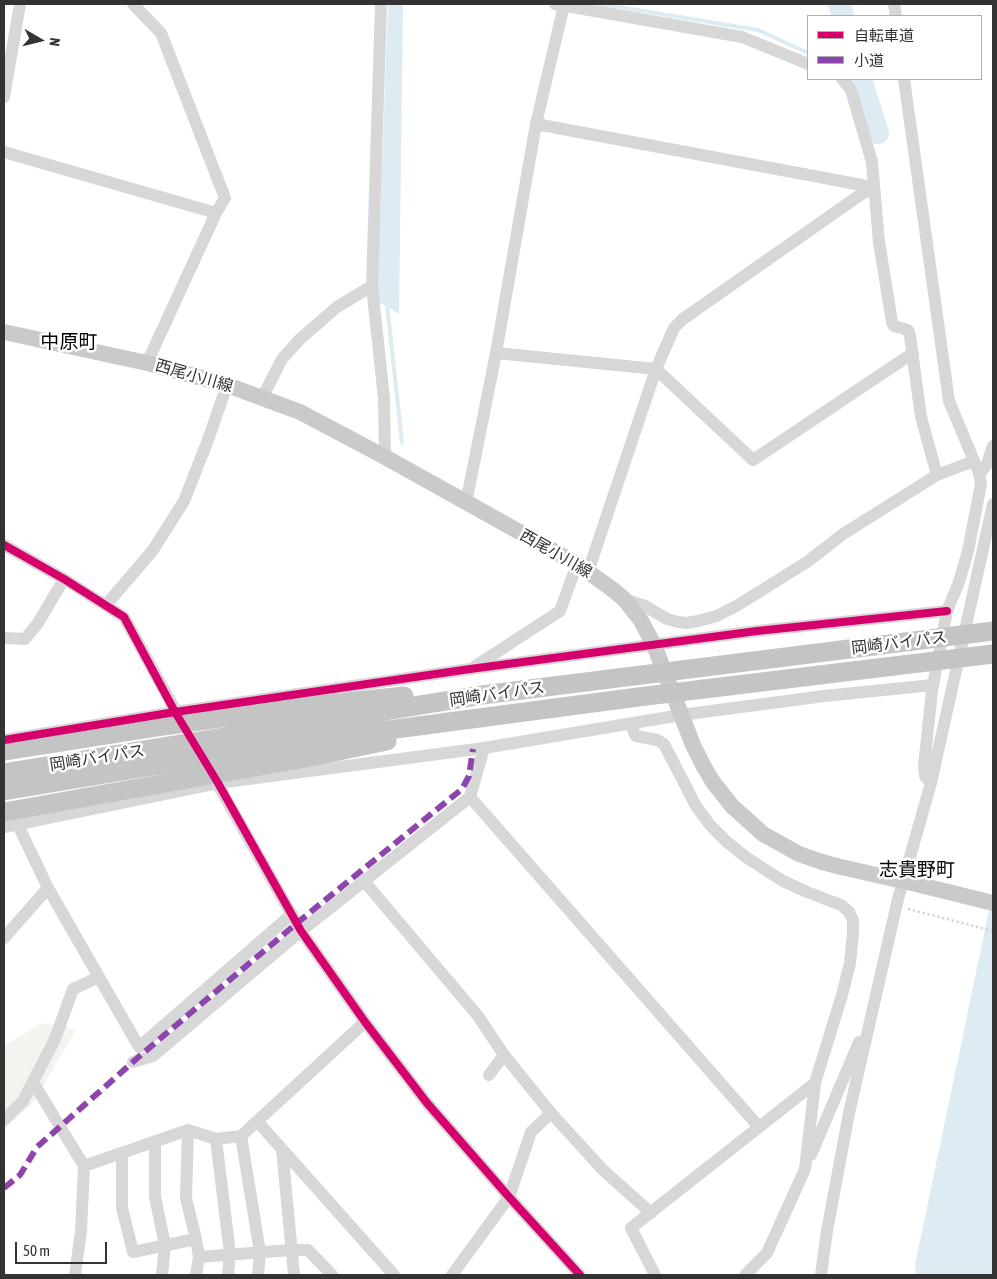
<!DOCTYPE html>
<html>
<head>
<meta charset="utf-8">
<style>
	body { margin:0 }
	#map { position:relative; width:997px; height:1279px; overflow:hidden; background:#fff; font-family:"Asap Condensed","Noto Sans JP",sans-serif }
	canvas { display:block }
	.frame { position:absolute; inset:0; border:5px solid #333; pointer-events:none }
	.legend { position:absolute; left:807px; top:15px; width:175px; height:65px; box-sizing:border-box; background:#fff; border:1px solid #adadad; margin:0; padding:6px 9px; list-style:none; font-size:15px; color:#333 }
	.legend li { display:flex; align-items:center; gap:10px; height:25px }
	.legend b { width:25px; border:1px solid #adadad }
	.north { position:absolute; left:15px; top:15px; width:50px; height:50px; -webkit-text-stroke:4px #fff; paint-order:stroke; rotate:98deg; font-size:14px; font-weight:700; line-height:20px; text-align:center; color:#333 }
	.north::after { content:''; display:block; margin:auto; width:18px; height:22px; background:#333; clip-path:polygon(50% 0,100% 100%,50% 72%,0 100%) }
	.scale { position:absolute; left:15px; top:1242px; width:92px; height:22px; box-sizing:border-box; border:2px solid #333; border-top:0; padding-left:6px; font-size:15px; line-height:18px; white-space:nowrap; color:#333; -webkit-text-stroke:4px #fff; paint-order:stroke }
</style>
</head>
<body>
<div id="map">
<canvas width="997" height="1279"></canvas>
<div class="frame"></div>
<ul class="legend">
<li><b style="height:6px;background:#d6006c"></b>自転車道</li>
<li><b style="height:6px;background:#8e44ad"></b>小道</li>
</ul>
<div class="north">N</div>
<div class="scale">50 m</div>
</div>
<script>
const context = document.querySelector('canvas').getContext('2d');
context.lineJoin = 'round';
function fill(path, color) {
  context.fillStyle = color;
  context.fill(path, 'evenodd');
}
function shape(rows) {
  const path = new Path2D();
  for (const r of rows) {
    path.moveTo(r[0], r[1]);
    for (let i = 2; i < r.length; i += 2) path.lineTo(r[i], r[i + 1]);
  }
  return path;
}
function stroke(path, color, width, dash) {
  context.strokeStyle = color;
  context.lineWidth = width;
  context.lineCap = dash ? 'butt' : 'round';
  context.setLineDash(dash || []);
  context.stroke(path);
}
function label(font, color, halo, rows, align = 'center') {
  context.font = font + ' "Asap Condensed","Noto Sans JP",sans-serif';
  context.lineWidth = 5;
  context.setLineDash([]);
  context.textBaseline = 'middle';
  context.strokeStyle = halo;
  context.fillStyle = color;
  for (const [text, x, y, turn = 0] of rows) {
    context.save();
    context.translate(x, y);
    context.rotate((+turn || 0) * Math.PI / 180);
    context.textAlign = isNaN(turn) ? turn : align;
    if (halo) context.strokeText(text, 0, 0);
    context.fillText(text, 0, 0);
    context.restore();
  }
}
fill(shape([
	[42,1023,67,1027,75,1031,34,1102,4,1128,4,1046]
]), '#f1f5ed');
fill(shape([
	[388,4,403,4,399,314,377,301],
	[993,891,993,1275,916,1275,915,1265]
]), '#ddebf3');
stroke(shape([
	[601,4,758,30,808,53],
	[854,79,863,85],
	[387,304,402,443]
]), '#ddebf3', 4);
stroke(shape([
	[839,4,843,16],
	[861,79,878,133]
]), '#ddebf3', 22);
stroke(shape([
	[908,909,993,931]
]), '#d6d6d6', 2.5, [2.5, 2.5]);
stroke(shape([
	[133,4,161,33,225,198,216,213,147,363],
	[381,4,372,286,384,399,385,457],
	[555,4,742,37,808,64],
	[894,4,896,16],
	[904,79,949,401,979,473,981,484,968,551,959,582,947,611,932,691,924,766,925,776,931,783],
	[4,97,20,4],
	[536,124,862,185,874,188],
	[4,152,216,213],
	[496,353,656,369,753,460,913,353],
	[262,398,282,359,300,339,337,307,372,286],
	[979,473,982,471,987,464,993,446],
	[937,475,974,461],
	[466,503,496,353,536,124,564,5],
	[4,545,64,579,124,617,180,719],
	[588,572,656,369,674,328,683,319,860,195,874,188],
	[624,599,645,606,667,619,678,622,687,623,698,621,717,616,738,605,807,562,843,534,937,475,921,417,910,336,908,330,894,326,892,322,879,242,872,162,851,90,842,79],
	[106,605,153,550,184,501,208,440,227,385],
	[4,638,25,639,38,623,64,579],
	[474,667,560,611,577,564],
	[632,724,634,733,636,736,657,740,664,744,696,806,710,825,727,842,747,858,783,881,807,892,841,905,849,912,853,920,853,933,850,963,842,995,815,1083,631,1228,655,1275],
	[4,740,175,712,470,669,757,631,947,611],
	[209,769,301,931,365,1022,427,1103,509,1197,580,1275],
	[470,797,759,1127],
	[18,825,48,888,139,1047,292,914],
	[4,827,218,783,484,748,681,715,824,696,933,685],
	[364,881,478,1016,504,1055,551,1113,603,1170,651,1213],
	[4,938,48,888],
	[133,1062,153,1056,301,931,470,797,484,748],
	[489,1075,504,1055],
	[33,1082,84,1166,188,1130,216,1139,241,1136,365,1022],
	[4,1120,23,1101,55,1039,73,989,99,977],
	[257,1121,394,1275],
	[188,1130,186,1198,196,1239,199,1257,291,1250,308,1250,332,1275],
	[241,1136,260,1252,258,1275],
	[216,1139,230,1254,228,1275],
	[155,1142,155,1197,165,1245,162,1275],
	[282,1149,294,1275],
	[122,1153,122,1208,133,1252,196,1239],
	[811,1155,859,1042],
	[75,1275,81,1231,84,1166],
	[196,1275,199,1257],
	[452,1275,509,1197,531,1132,551,1113],
	[745,1275,767,1253,805,1169,815,1083],
	[821,1275,827,1231,849,1113,898,899,931,783,993,504]
]), '#d7d7d7', 12);
stroke(shape([
	[4,332,147,363,227,385,300,412,385,457,577,564,612,589,624,599,640,619,654,645,693,745,704,767,713,782,732,806,763,834,799,854,822,862,841,867,912,883,993,903]
]), '#cacaca', 16);
stroke(shape([
	[4,751,156,727,285,709,404,696],
	[4,773,482,695,993,631],
	[4,791,290,743,638,697,993,654],
	[4,812,305,758,387,741]
]), '#c4c4c4', 19);
stroke(shape([
	[4,1188,20,1175,37,1147,142,1054,297,923,462,789,469,776,473,749]
]), '#8e44ad', 6, [12, 6]);
stroke(shape([
	[4,545,64,579,124,617,175,712,218,783,301,931,365,1022,427,1103,509,1197,580,1275],
	[4,740,175,712,470,669,757,631,947,611]
]), '#d6006c', 8);
label('16px', '#333', '#fff', [
	["西尾小川線",194,376,16],
	["西尾小川線",556,554,30],
	["岡崎バイパス",899,643,-7],
	["岡崎バイパス",497,694,-8],
	["岡崎バイパス",97,758,-9]
]);
label('19px', '#000', '#fff', [
	["中原町",69,342],
	["志貴野町",917,870]
]);
</script>
</body>
</html>
